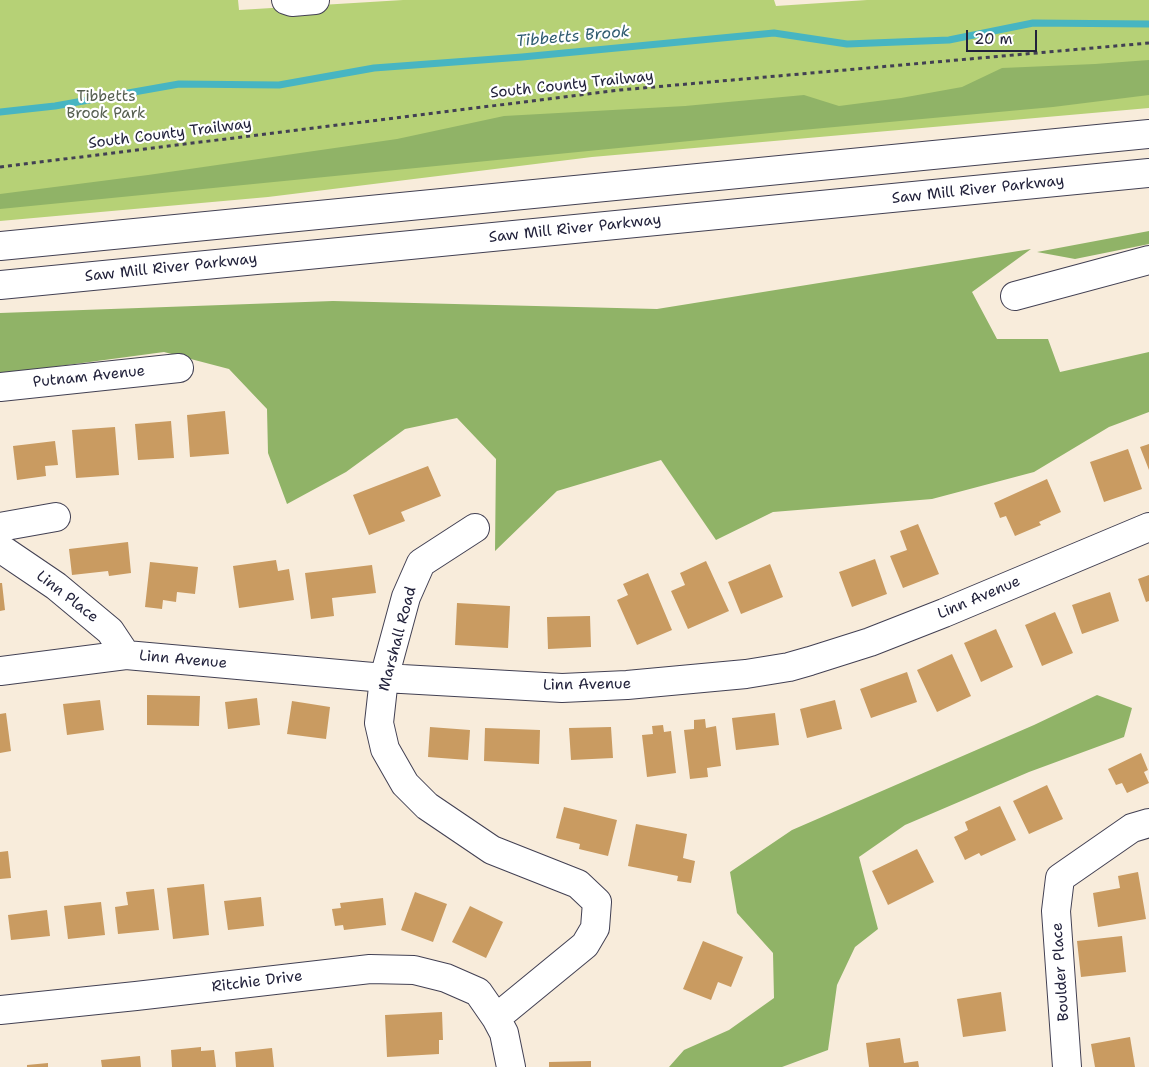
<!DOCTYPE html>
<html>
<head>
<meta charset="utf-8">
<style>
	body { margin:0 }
	#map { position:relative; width:1149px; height:1067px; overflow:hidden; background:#f8ecdb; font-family:"Shantell Sans",sans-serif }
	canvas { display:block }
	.scale { position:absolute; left:966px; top:30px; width:71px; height:22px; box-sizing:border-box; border:2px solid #22223b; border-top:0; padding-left:6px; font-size:15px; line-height:18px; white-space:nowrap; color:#22223b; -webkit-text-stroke:4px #fff; paint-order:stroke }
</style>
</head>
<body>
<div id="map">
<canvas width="1149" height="1067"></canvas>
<div class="scale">20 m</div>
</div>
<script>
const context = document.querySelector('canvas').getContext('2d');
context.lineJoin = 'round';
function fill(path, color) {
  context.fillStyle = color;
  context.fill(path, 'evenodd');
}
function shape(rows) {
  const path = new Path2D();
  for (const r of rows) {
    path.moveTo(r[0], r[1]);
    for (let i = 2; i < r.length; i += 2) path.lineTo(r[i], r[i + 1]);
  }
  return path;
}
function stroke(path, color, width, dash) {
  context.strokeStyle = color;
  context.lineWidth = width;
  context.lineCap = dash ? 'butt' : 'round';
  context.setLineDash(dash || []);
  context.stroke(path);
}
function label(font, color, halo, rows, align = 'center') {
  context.font = font + ' "Shantell Sans",sans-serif';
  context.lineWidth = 4.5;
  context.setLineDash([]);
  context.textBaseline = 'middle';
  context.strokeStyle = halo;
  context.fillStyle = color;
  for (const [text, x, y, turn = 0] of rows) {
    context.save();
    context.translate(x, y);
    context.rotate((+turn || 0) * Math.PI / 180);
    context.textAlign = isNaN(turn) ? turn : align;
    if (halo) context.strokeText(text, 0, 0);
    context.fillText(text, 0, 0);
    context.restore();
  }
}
fill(shape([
	[0,0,238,0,239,10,403,0,774,0,776,6,867,0,1149,0,1149,108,592,157,268,197,0,221]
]), '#b6d176');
fill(shape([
	[1149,60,1149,95,1053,107,791,131,0,209,0,194,148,175,397,139,504,116,685,106,804,95,839,106,901,98,962,87,1002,68,1095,64],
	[1149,231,1149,244,1075,259,1037,252],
	[1031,249,972,292,997,339,1048,339,1060,372,1149,352,1149,412,1109,427,1034,472,932,499,773,512,716,540,661,460,557,491,495,551,496,459,457,418,405,429,346,472,287,504,268,453,267,409,229,369,164,352,0,374,0,313,333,301,657,309],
	[1097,695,1132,708,1124,737,1029,772,905,825,859,857,878,929,855,947,837,985,828,1050,782,1067,669,1067,684,1050,729,1030,774,998,773,953,737,913,730,872,792,830,1034,725]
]), '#90b367');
stroke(shape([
	[0,112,55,106,179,84,279,85,374,68,522,57,774,33,847,44,949,40,1033,23,1149,24]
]), '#47b5c2', 7);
fill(shape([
	[225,411,229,454,190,457,187,415],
	[171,421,174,458,138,460,135,424],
	[115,427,119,475,76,478,72,430],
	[55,441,58,465,45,466,46,476,17,480,13,446],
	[1149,444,1149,470,1140,447],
	[1128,449,1142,489,1104,502,1090,462],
	[428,466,441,496,401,512,405,521,369,535,353,495],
	[1047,479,1061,512,1039,522,1041,525,1015,536,1006,516,1000,518,994,503],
	[918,524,939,574,903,588,890,556,907,550,900,531],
	[128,542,131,573,109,576,108,571,72,575,69,549],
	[875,559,887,594,852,607,839,572],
	[276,560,278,571,289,569,294,600,239,608,233,566],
	[706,561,729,611,688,629,671,591,685,585,680,573],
	[150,562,198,567,195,594,177,592,176,602,163,600,162,609,145,607],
	[770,564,783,597,741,614,728,582],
	[372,565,376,593,332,598,334,616,311,619,305,573],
	[648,573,672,630,637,645,617,600,628,595,623,584],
	[1149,575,1149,601,1146,602,1138,579],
	[0,583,2,583,5,610,0,611],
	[1110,592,1119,621,1082,634,1072,605],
	[457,603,510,606,508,648,455,645],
	[1055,612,1073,653,1042,666,1025,625],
	[590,616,591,647,548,649,547,617],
	[996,629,1013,667,981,682,964,643],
	[952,654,971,696,937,712,917,670],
	[907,672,917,702,871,718,860,689],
	[147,695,200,696,199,726,147,725],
	[257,698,260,725,228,729,225,702],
	[100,700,104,730,67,735,63,704],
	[835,700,842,729,807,738,800,709],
	[292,701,330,707,326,739,287,734],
	[6,713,11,751,0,753,0,714],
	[775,713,779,745,736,750,732,718],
	[705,719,706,728,716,726,721,766,707,768,708,777,690,779,684,730,694,729,694,720],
	[663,725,664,732,671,731,676,773,647,777,642,735,653,734,652,726],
	[430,727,470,730,468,760,428,757],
	[611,727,613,758,571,760,569,728],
	[485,728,540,730,539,764,484,761],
	[1141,753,1148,770,1144,772,1149,783,1127,793,1122,783,1116,785,1108,769],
	[1047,785,1063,819,1029,834,1013,801],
	[1000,806,1016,840,981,856,979,853,965,860,954,837,968,830,965,822],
	[564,807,617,820,608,856,579,849,580,844,556,838],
	[636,824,687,834,683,858,695,861,691,883,677,881,678,876,628,866],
	[917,849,934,882,888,905,872,871],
	[8,851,11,878,0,879,0,852],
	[1138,872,1146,919,1098,927,1093,893,1120,888,1118,876],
	[204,884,209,935,173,939,167,888],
	[154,889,159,930,118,934,115,907,128,905,126,892],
	[415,892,447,904,433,942,401,930],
	[261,897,264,926,228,930,224,901],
	[383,898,386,925,344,930,343,925,335,926,332,909,341,908,340,903],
	[101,902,105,935,68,939,64,906],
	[470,906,503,922,486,958,452,942],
	[47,910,50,936,11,940,8,915],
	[1122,936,1126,972,1081,977,1077,941],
	[703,941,743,957,731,987,718,982,711,1000,683,989],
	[1001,992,1006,1031,963,1037,957,999],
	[442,1012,443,1040,439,1040,439,1054,387,1057,385,1015],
	[1130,1037,1135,1067,1095,1067,1091,1044],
	[900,1038,904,1063,918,1061,919,1067,869,1067,866,1043],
	[201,1047,201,1051,214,1050,216,1067,172,1067,171,1050],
	[272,1048,274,1067,236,1067,235,1052],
	[140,1056,141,1067,102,1067,101,1060],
	[591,1061,591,1067,549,1067,549,1062],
	[48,1063,48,1067,27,1067,27,1065]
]), '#c99b61');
const minor = shape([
	[286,0,292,2,315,0],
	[1015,296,1149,260],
	[0,387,179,368],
	[0,527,56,517],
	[475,528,421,563,406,597,384,678,379,723,385,749,405,784,427,806,492,850,578,884,597,902,595,928,585,945,496,1018],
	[0,548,56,586,110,631,126,655],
	[0,671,126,655,384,678,562,688,627,685,746,674,789,667,810,661,870,642,944,613,1149,527],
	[0,1010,136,996,370,969,414,970,446,978,478,992,496,1018,504,1033,511,1067],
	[1067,1067,1056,911,1060,878,1132,828,1149,823]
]);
const highway = shape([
	[0,246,1149,134],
	[0,285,1149,173]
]);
stroke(minor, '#424053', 30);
stroke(highway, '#424053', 30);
stroke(shape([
	[0,167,620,90,1149,43]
]), '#424053', 3, [4, 4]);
stroke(minor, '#fff', 28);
stroke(highway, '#fff', 28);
label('15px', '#22223b', '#fff', [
	["South County Trailway",572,85,-6],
	["South County Trailway",170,134,-7],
	["Saw Mill River Parkway",978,190,-6],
	["Saw Mill River Parkway",575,229,-6],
	["Saw Mill River Parkway",171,268,-6],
	["Putnam Avenue",89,377,-6],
	["Linn Place",67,597,38],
	["Linn Avenue",979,598,-23],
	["Marshall Road",398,639,-75],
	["Linn Avenue",183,660,5],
	["Linn Avenue",587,685,-1],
	["Boulder Place",1061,972,-94],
	["Ritchie Drive",257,982,-7]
]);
label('15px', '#565f50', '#fff', [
	["Tibbetts",106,97],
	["Brook Park",106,114]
]);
label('italic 16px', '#315d71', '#fff', [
	["Tibbetts Brook",573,37,-5]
]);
</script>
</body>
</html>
